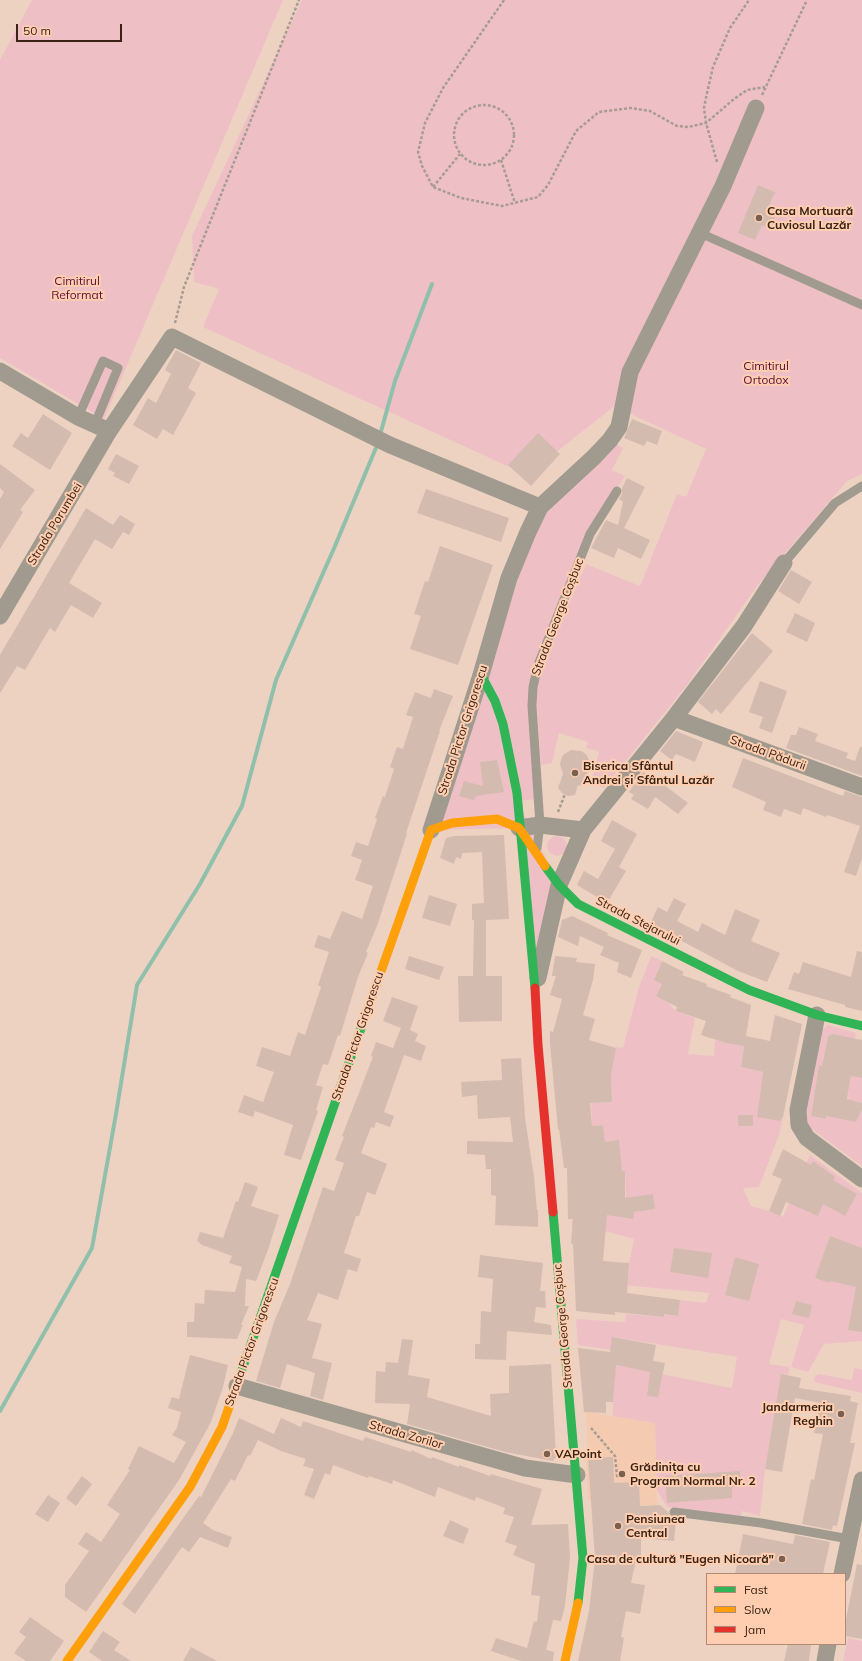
<!DOCTYPE html>
<html>
<head>
<meta charset="utf-8">
<style>
	body { margin:0 }
	#map { position:relative; width:862px; height:1661px; overflow:hidden; background:#edd2c2; font-family:Mulish,sans-serif }
	canvas { display:block }
	.legend { position:absolute; left:706px; top:1573px; width:140px; height:72px; box-sizing:border-box; background:#ffceb0; border:1px solid #b08a72; margin:0; padding:5px 7px; list-style:none; font-size:12px; color:#3a2314 }
	.legend li { display:flex; align-items:center; gap:8px; height:20px }
	.legend b { width:20px; border:1px solid #b08a72 }
	.scale { position:absolute; left:16px; top:24px; width:106px; height:18px; box-sizing:border-box; border:2px solid #3a2314; border-top:0; padding-left:5px; font-size:12px; line-height:14px; white-space:nowrap; color:#3a2314; -webkit-text-stroke:3px #ffceb0; paint-order:stroke }
</style>
</head>
<body>
<div id="map">
<canvas width="862" height="1661"></canvas>
<ul class="legend">
<li><b style="height:5px;background:#30b455"></b>Fast</li>
<li><b style="height:5px;background:#ff9f0a"></b>Slow</li>
<li><b style="height:5px;background:#e5322d"></b>Jam</li>
</ul>
<div class="scale">50 m</div>
</div>
<script>
const context = document.querySelector('canvas').getContext('2d');
context.lineJoin = 'round';
function fill(path, color) {
  context.fillStyle = color;
  context.fill(path, 'evenodd');
}
function shape(rows) {
  const path = new Path2D();
  for (const r of rows) {
    if (r.length === 3) {
      path.moveTo(r[0] + r[2], r[1]);
      path.arc(r[0], r[1], r[2], 0, 2 * Math.PI);
      continue;
    }
    path.moveTo(r[0], r[1]);
    for (let i = 2; i < r.length; i += 2) path.lineTo(r[i], r[i + 1]);
  }
  return path;
}
function stroke(path, color, width, dash) {
  context.strokeStyle = color;
  context.lineWidth = width;
  context.lineCap = dash ? 'butt' : 'round';
  context.setLineDash(dash || []);
  context.stroke(path);
}
function label(font, color, halo, rows, align = 'center') {
  context.font = font + ' Mulish,sans-serif';
  context.lineWidth = 4;
  context.setLineDash([]);
  context.textBaseline = 'middle';
  context.strokeStyle = halo;
  context.fillStyle = color;
  for (const [text, x, y, turn = 0] of rows) {
    context.save();
    context.translate(x, y);
    context.rotate((+turn || 0) * Math.PI / 180);
    context.textAlign = isNaN(turn) ? turn : align;
    if (halo) context.strokeText(text, 0, 0);
    context.fillText(text, 0, 0);
    context.restore();
  }
}
fill(shape([
	[586,1412,655,1423,657,1505,645,1505,640,1511,621,1499,588,1501,586,1458,588,1458]
]), '#f4cab0');
fill(shape([
	[32,0,283,0,104,419,0,358,0,60],
	[302,0,862,0,862,474,847,481,757,586,687,685,604,788,591,783,599,752,586,748,588,742,559,733,552,763,541,765,536,693,541,669,586,564,640,586,677,494,686,497,706,449,635,416,616,405,527,475,203,327,219,289,194,282,192,236],
	[610,440,623,448,612,470,625,476,601,515,533,687,538,799,518,801,559,885,535,990,519,828,431,830,528,532],
	[557,846,10],
	[651,956,662,961,654,979,662,984,656,996,667,1002,676,1011,695,1018,688,1054,714,1056,715,1040,726,1043,744,1046,741,1067,763,1072,759,1105,780,1121,783,1117,780,1132,759,1187,743,1188,751,1206,769,1211,783,1217,810,1155,862,1193,862,1341,824,1344,808,1372,791,1367,804,1325,781,1319,769,1364,790,1367,788,1375,782,1374,765,1469,760,1516,742,1511,741,1518,667,1507,657,1490,655,1423,613,1416,613,1387,616,1365,732,1388,737,1357,613,1337,611,1350,578,1345,576,1319,625,1322,626,1314,664,1317,664,1314,678,1316,680,1300,706,1303,709,1293,601,1283,628,1278,629,1263,634,1239,605,1231,572,1228,572,1219,601,1220,602,1200,626,1197,625,1171,593,1172,605,1142,603,1125,592,1126,591,1103,612,1102,611,1074,616,1047,623,1048,639,987],
	[828,1025,856,1033,855,1039,833,1034,828,1036,822,1066,819,1066,811,1116,826,1119,827,1114,862,1109,862,1166,812,1129,812,1132,806,1124,805,1112,820,1032],
	[852,1071,862,1073,861,1078,862,1078,862,1103,849,1100,848,1095],
	[854,1368,862,1370,862,1393,814,1382,815,1376,819,1374,852,1380],
	[848,1638,862,1641,862,1661,843,1661]
]), '#eec0c6');
stroke(shape([
	[380,435,395,381,432,284],
	[0,1411,92,1248,116,1114,137,985,200,884,242,806,276,680,335,546,378,443]
]), '#90c0ab', 4);
fill(shape([
	[758,185,775,192,768,208,777,212,770,228,762,225,755,240,738,233],
	[176,350,201,363,188,388,196,393,173,435,163,429,157,439,133,425,148,398,156,403,171,374,165,370],
	[43,414,72,433,50,470,12,446,21,433,28,438],
	[632,419,662,431,657,445,647,441,644,446,624,438],
	[538,433,560,454,531,486,508,465],
	[116,454,139,466,129,484,113,476,115,473,108,469],
	[0,464,35,490,20,510,23,512,0,549,0,499,4,492,0,488],
	[627,478,645,487,624,528,650,540,641,559,618,548,614,558,591,548,606,520,618,525,623,502,619,499,622,494,622,488],
	[426,489,509,518,501,542,417,513],
	[86,508,113,525,120,515,135,524,129,535,123,532,112,549,95,539,69,583,102,603,93,618,71,605,55,632,50,628,25,670,17,666,0,693,0,655],
	[440,546,493,565,458,665,410,649,421,616,414,614,425,581,428,582],
	[791,570,812,582,799,604,778,591],
	[795,613,815,623,807,642,786,632],
	[752,633,773,651,721,714,716,709,712,714,698,702],
	[760,681,787,691,772,733,759,728,763,717,749,712],
	[434,689,453,696,439,731,440,731,406,833,407,834,377,926,366,952,368,953,358,977,340,1036,338,1035,328,1065,323,1064,316,1085,323,1087,316,1110,318,1111,301,1160,284,1155,293,1125,255,1111,253,1117,238,1112,244,1095,263,1102,274,1072,256,1066,262,1047,290,1056,298,1032,305,1035,321,987,318,985,329,952,314,947,318,935,330,939,342,911,362,919,373,886,355,880,362,860,351,856,356,842,368,846,377,819,375,818,383,796,385,797,394,769,390,767,397,747,403,749,413,717,406,715,415,692,431,698],
	[799,727,818,734,815,741,848,753,846,758,855,761,860,747,862,747,862,776,786,748,791,735,796,735],
	[676,731,703,742,695,762,676,754,672,760,660,751],
	[571,750,581,751,586,754,590,762,590,768,580,786,578,785,575,795,568,796,562,793,558,788,563,774,560,764,561,760,563,755],
	[743,758,843,796,845,791,862,797,862,858,856,876,844,872,860,826,827,815,826,817,803,808,801,815,784,809,781,817,763,810,766,802,732,787],
	[497,760,504,792,476,796,474,800,459,796,464,781,483,786,480,762],
	[643,772,663,784,688,803,678,814,655,797,648,809,631,799,634,795,629,792],
	[612,820,637,834,619,867,626,871,607,903,577,885,584,871,598,879,615,849,601,841],
	[504,835,509,919,486,920,486,976,502,976,502,1021,459,1022,458,976,473,976,474,920,472,920,472,904,484,903,482,852,462,853,461,859,456,857,454,864,440,858,446,838,454,836],
	[429,895,457,904,450,926,422,918],
	[674,898,686,904,677,921,698,932,702,923,725,935,735,909,760,920,751,941,780,953,767,982,738,971,650,924,658,907,667,912],
	[572,916,608,933,607,935,642,950,631,978,617,972,619,963,600,955,604,947,580,936,578,946,558,937,562,920],
	[857,951,862,952,862,1011,845,1007,845,1005,788,989,794,972,799,974,803,962,851,977],
	[409,956,444,967,439,980,405,969],
	[555,956,577,958,576,962,595,964,593,980,583,1015,595,1019,589,1040,616,1048,611,1075,612,1102,590,1103,592,1126,603,1125,605,1142,619,1140,622,1171,625,1171,625,1198,653,1194,655,1209,634,1212,633,1219,607,1215,603,1261,629,1263,627,1293,680,1300,678,1316,664,1314,664,1317,615,1312,615,1315,576,1311,573,1244,571,1244,573,1219,568,1219,567,1168,564,1168,559,1129,558,1129,550,1044,550,1031,553,1032,562,999,550,995,556,976,552,976],
	[662,961,684,972,682,975,707,984,706,986,731,995,730,997,751,1005,746,1036,770,1041,775,1015,802,1024,783,1117,780,1121,757,1117,763,1072,741,1067,744,1046,726,1043,701,1035,706,1021,676,1011,677,1007,656,996,662,984,654,980],
	[392,997,418,1006,410,1030,418,1034,415,1041,426,1046,421,1061,404,1055,384,1112,394,1116,390,1127,376,1122,374,1128,371,1127,361,1153,387,1164,375,1195,367,1192,359,1216,356,1216,344,1253,361,1259,357,1272,348,1269,338,1300,318,1293,307,1320,322,1324,312,1358,332,1363,323,1400,310,1396,315,1373,287,1364,280,1388,256,1381,274,1322,290,1284,323,1187,334,1191,344,1163,335,1160,344,1137,342,1136,373,1057,371,1056,376,1042,393,1048,401,1028,383,1021],
	[833,1034,862,1040,862,1078,851,1076,847,1099,862,1103,862,1109,856,1122,826,1116,826,1119,811,1116,819,1065,822,1066,828,1036],
	[521,1058,525,1118,534,1177,537,1210,538,1210,538,1227,495,1225,496,1196,491,1195,491,1169,486,1169,485,1155,467,1154,467,1141,513,1142,510,1117,478,1119,477,1095,462,1097,461,1082,502,1080,501,1059],
	[738,1115,753,1115,753,1126,738,1126],
	[783,1149,811,1165,813,1161,835,1177,833,1180,857,1194,845,1216,823,1204,818,1216,786,1202,780,1216,769,1211,782,1179,772,1175],
	[245,1182,258,1187,251,1206,279,1215,268,1250,256,1281,246,1279,245,1306,249,1306,241,1325,243,1325,237,1339,187,1337,187,1322,194,1322,195,1303,204,1304,205,1290,235,1292,242,1267,229,1263,232,1256,202,1245,197,1241,200,1232,223,1238,236,1201,238,1202],
	[830,1236,862,1248,862,1332,848,1330,856,1287,830,1281,830,1283,815,1278],
	[674,1248,712,1253,708,1278,670,1272],
	[480,1255,543,1263,540,1291,545,1291,546,1308,536,1307,534,1322,551,1325,552,1335,507,1331,506,1360,475,1359,475,1344,480,1344,481,1311,491,1312,493,1279,478,1277],
	[735,1257,759,1264,749,1301,725,1295],
	[796,1301,812,1305,809,1318,792,1314],
	[612,1337,656,1345,653,1361,665,1363,658,1397,647,1396,650,1372,616,1365,613,1402,606,1402,606,1413,584,1412,578,1348,610,1352],
	[402,1339,413,1340,408,1375,430,1379,427,1397,491,1416,490,1394,509,1393,509,1366,551,1364,556,1457,553,1461,505,1452,407,1424,410,1404,375,1403,376,1371,385,1372,386,1362,398,1363],
	[190,1355,228,1365,223,1387,211,1422,179,1480,86,1612,65,1597,65,1585,89,1551,78,1544,86,1532,101,1542,120,1514,107,1505,130,1470,128,1469,139,1446,174,1463,186,1442,172,1435,177,1428,181,1412,168,1408,172,1397,179,1399],
	[781,1374,801,1378,799,1388,851,1396,850,1401,858,1403,850,1443,855,1443,837,1526,833,1525,832,1530,802,1524,811,1479,814,1480,823,1434,814,1433,820,1403,795,1398,782,1472,765,1469],
	[239,1418,274,1434,281,1418,301,1427,303,1421,363,1441,365,1437,411,1452,412,1450,431,1459,432,1457,459,1467,459,1465,490,1476,491,1474,542,1489,531,1525,568,1524,570,1558,565,1606,561,1621,553,1620,546,1650,554,1652,553,1661,521,1661,491,1651,496,1638,527,1648,534,1621,537,1622,540,1596,531,1595,535,1564,513,1555,517,1546,505,1542,514,1517,503,1514,505,1508,476,1497,475,1501,438,1487,435,1497,393,1480,392,1484,369,1476,368,1478,333,1465,330,1475,325,1473,314,1499,304,1495,314,1469,303,1466,306,1459,281,1451,258,1440,250,1456,248,1455,235,1481,231,1479,203,1523,213,1530,232,1537,228,1548,200,1537,189,1552,182,1547,135,1614,122,1604,199,1496,201,1497,233,1433],
	[613,1457,614,1483,639,1482,640,1506,660,1505,668,1512,670,1516,676,1519,674,1541,641,1538,641,1555,637,1555,631,1583,645,1585,640,1614,626,1611,621,1637,624,1638,620,1661,578,1661,589,1611,595,1559,588,1458],
	[740,1471,741,1486,732,1487,732,1498,667,1503,665,1476],
	[82,1476,92,1484,76,1506,66,1498],
	[48,1495,60,1503,48,1522,35,1514],
	[450,1520,469,1529,463,1544,443,1536],
	[743,1534,793,1544,795,1535,830,1542,823,1574,735,1574],
	[857,1564,862,1565,862,1639,845,1636,845,1624],
	[30,1617,64,1641,50,1661,26,1661,14,1653,26,1637,19,1632],
	[103,1631,120,1642,114,1650,131,1661,102,1661,89,1652],
	[788,1644,811,1644,809,1661,784,1661],
	[191,1647,217,1661,183,1661]
]), '#d4bbb0');
stroke(shape([
	[504,0,443,88,425,123,418,152,422,166,433,187,461,198,502,206,538,197,548,185,576,131,599,112,630,108,650,111,677,126,688,127,706,123,734,99,747,90,765,87],
	[762,95,807,0],
	[484,135,30],
	[501,160,515,203],
	[717,162,706,123,704,108,707,93,713,67,730,28,749,0],
	[433,187,460,154],
	[175,323,184,287,299,0],
	[558,812,565,794],
	[591,1428,615,1456,617,1476,614,1476]
]), '#a79c91', 2.5, [3, 2]);
stroke(shape([
	[700,233,862,305],
	[78,417,103,361,118,368,94,426],
	[784,563,835,503,862,486],
	[537,848,540,825,532,706,533,687,538,665,590,534,617,491],
	[674,1512,761,1523,849,1539]
]), '#a19b8f', 9);
stroke(shape([
	[0,371,78,417,109,431],
	[0,616,109,431,172,337,390,445,540,507],
	[674,718,862,787],
	[519,828,540,825,583,830],
	[431,830,481,675,509,578,528,532,540,507,594,457,610,440,619,427,630,372,723,186,756,108],
	[538,978,559,885,583,830,674,718,744,626,784,563],
	[817,1015,798,1110,799,1125,807,1138,862,1179],
	[237,1386,525,1468,577,1475],
	[842,1574,862,1480],
	[825,1661,828,1644]
]), '#a19b8f', 17);
stroke(shape([
	[481,675,495,701,503,724,517,793,535,988],
	[545,866,559,885,578,904,749,990,817,1015,862,1026],
	[553,1212,583,1558,578,1603],
	[236,1387,367,1011]
]), '#30b455', 9);
stroke(shape([
	[367,1011,431,830,452,823,497,819,519,828,545,866],
	[67,1661,190,1487,222,1427,236,1387],
	[565,1661,578,1603]
]), '#ff9f0a', 9);
stroke(shape([
	[535,988,538,1045,553,1212]
]), '#e5322d', 9);
for (const [x, y, r, color] of [
	[759,218,4,"#796051"],
	[575,773,4,"#796051"],
	[841,1414,4,"#796051"],
	[547,1454,4,"#796051"],
	[622,1474,4,"#796051"],
	[618,1526,4,"#796051"],
	[782,1559,4,"#796051"]
]) {
  const dot = new Path2D();
  dot.arc(x, y, r, 0, 2 * Math.PI);
  context.fillStyle = color;
  context.fill(dot);
  stroke(dot, '#ffceb0', 1.5);
}
label('bold 12px', '#3a2314', '#ffceb0', [
	["Casa Mortuară",767,211],
	["Cuviosul Lazăr",767,225],
	["Biserica Sfântul",583,766],
	["Andrei și Sfântul Lazăr",583,780],
	["Jandarmeria",833,1407,"right"],
	["Reghin",833,1421,"right"],
	["VAPoint",555,1454],
	["Grădinița cu",630,1467],
	["Program Normal Nr. 2",630,1481],
	["Pensiunea",626,1519],
	["Central",626,1533],
	["Casa de cultură \"Eugen Nicoară\"",774,1559,"right"]
], 'left');
label('12px', '#5d0f39', '#ffceb0', [
	["Cimitirul",77,281],
	["Reformat",77,295],
	["Cimitirul",766,366],
	["Ortodox",766,380]
]);
label('12px', '#3a2314', '#ffceb0', [
	["Strada Porumbei",55,524,-59],
	["Strada George Coșbuc",558,617,-69],
	["Strada Pictor Grigorescu",463,730,-72],
	["Strada Pădurii",768,753,20],
	["Strada Stejarului",638,921,27],
	["Strada Pictor Grigorescu",358,1036,-71],
	["Strada George Coșbuc",563,1326,-95],
	["Strada Pictor Grigorescu",252,1342,-70],
	["Strada Zorilor",406,1435,16]
]);
</script>
</body>
</html>
